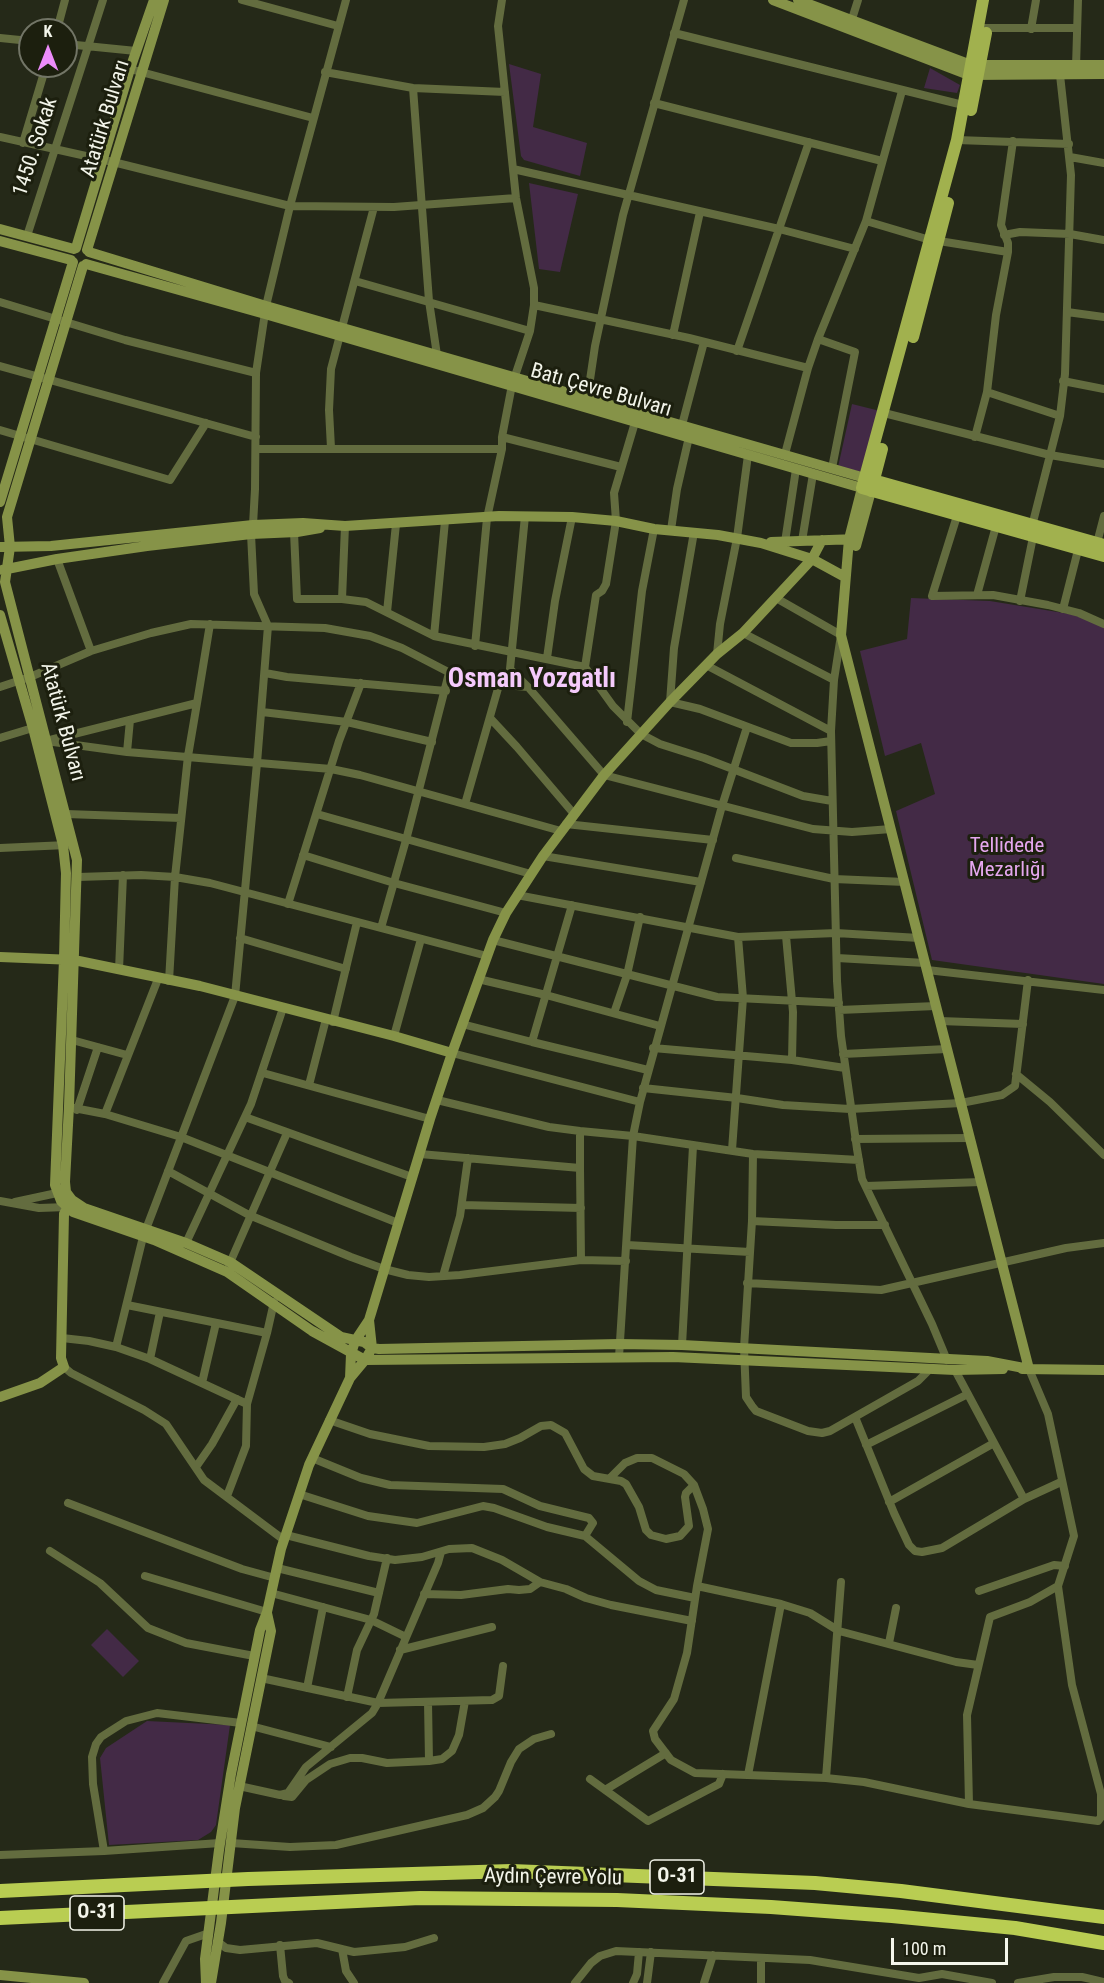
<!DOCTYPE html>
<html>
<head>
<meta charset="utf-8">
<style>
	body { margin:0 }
	#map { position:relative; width:1104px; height:1983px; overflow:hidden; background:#252918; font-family:"Roboto Condensed",sans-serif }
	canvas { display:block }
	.north { position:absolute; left:18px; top:18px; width:60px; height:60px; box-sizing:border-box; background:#1c1f0e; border:2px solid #727566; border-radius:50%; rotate:0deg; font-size:16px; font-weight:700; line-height:24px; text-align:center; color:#f3f5ea }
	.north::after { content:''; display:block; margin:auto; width:21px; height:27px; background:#ec8cfa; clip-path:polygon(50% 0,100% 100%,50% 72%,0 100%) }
	.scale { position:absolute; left:891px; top:1938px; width:117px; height:27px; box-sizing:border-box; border:3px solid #f3f5ea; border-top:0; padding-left:8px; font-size:18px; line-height:21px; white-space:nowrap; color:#f3f5ea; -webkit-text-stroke:4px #1c1f0e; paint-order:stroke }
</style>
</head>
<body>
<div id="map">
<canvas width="1104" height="1983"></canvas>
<div class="north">K</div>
<div class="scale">100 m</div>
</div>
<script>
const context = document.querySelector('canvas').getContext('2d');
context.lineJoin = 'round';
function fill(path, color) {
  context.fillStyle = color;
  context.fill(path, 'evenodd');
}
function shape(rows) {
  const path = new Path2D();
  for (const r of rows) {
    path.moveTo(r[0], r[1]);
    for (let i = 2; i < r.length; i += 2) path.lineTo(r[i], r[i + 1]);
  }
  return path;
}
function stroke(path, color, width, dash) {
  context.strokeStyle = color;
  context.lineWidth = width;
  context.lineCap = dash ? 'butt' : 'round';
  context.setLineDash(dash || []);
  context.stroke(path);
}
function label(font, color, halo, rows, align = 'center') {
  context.font = font + ' "Roboto Condensed",sans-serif';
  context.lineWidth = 6;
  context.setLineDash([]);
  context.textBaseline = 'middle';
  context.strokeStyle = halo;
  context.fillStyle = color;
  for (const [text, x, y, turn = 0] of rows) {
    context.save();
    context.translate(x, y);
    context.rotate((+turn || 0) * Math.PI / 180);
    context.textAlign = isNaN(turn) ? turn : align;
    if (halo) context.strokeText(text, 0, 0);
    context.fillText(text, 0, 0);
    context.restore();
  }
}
fill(shape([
	[509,64,541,74,533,127,587,143,580,176,524,160,521,156],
	[930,68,960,85,957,93,924,88],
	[529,183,578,194,560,272,539,269],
	[852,404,880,411,866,473,838,467],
	[911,598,990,601,1076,615,1104,627,1104,984,932,960,896,811,935,794,921,743,885,756,860,651,907,639],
	[107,1629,139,1661,123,1677,91,1645],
	[147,1721,230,1725,216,1825,211,1832,198,1840,109,1845,100,1758,106,1748]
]), '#432a46');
stroke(shape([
	[242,0,338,26],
	[852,19,858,0],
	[980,28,1077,28],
	[1031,29,1036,0],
	[57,30,65,0],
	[674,33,963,105],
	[0,38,30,41],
	[66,44,136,51],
	[1076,67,1078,0],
	[130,69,313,118],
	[325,72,413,88,505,92],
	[413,88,429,301,437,355],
	[654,103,882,161],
	[0,137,113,162,290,206,394,207,516,198],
	[957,140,1069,144],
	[23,143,46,66],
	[1070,157,1104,163],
	[513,169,779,229],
	[866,221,930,240],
	[779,229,855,249],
	[1004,235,1020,232,1070,234,1104,240],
	[27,236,103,0],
	[939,241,1008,252],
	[355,281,530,331],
	[0,302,125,340,256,373],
	[534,305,689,338,808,368],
	[1067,312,1104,317],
	[673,335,700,212],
	[818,339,855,352,832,468],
	[737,351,809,142],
	[0,366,256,437],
	[1063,381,1104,389],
	[987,392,1060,416],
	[587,400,595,346,623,215,684,0],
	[884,413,1050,455,1104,464],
	[0,430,170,480,206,423],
	[502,437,621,467],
	[975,437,987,392,996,315,1008,252,1008,243,1001,225,1013,141],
	[331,448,329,410,331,369,374,207],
	[256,449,502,449,502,437,512,385,530,331,534,305,534,288,516,198,498,26,502,0],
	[785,454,808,368,818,339,866,221,902,91],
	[525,516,510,669,528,687],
	[957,516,932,596,993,595,1048,605,1079,613,1104,624],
	[345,526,342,599,366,602,434,636,585,667,613,706,641,734,660,744,704,758,803,796,832,801],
	[671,530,677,489,689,437,682,425,704,342],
	[294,532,297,599,342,599],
	[694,532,674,648,670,702,700,709,791,743,817,743,831,741],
	[802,541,813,474],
	[785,542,796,469],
	[1097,543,1104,516],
	[57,559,91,651],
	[977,595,996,526],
	[1020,601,1033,537,1032,526,1060,416,1065,374,1071,175,1060,75],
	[1063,609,1078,550],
	[387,612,396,524],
	[743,633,834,680,841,635,776,598],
	[434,636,445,521],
	[475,646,487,518,502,449],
	[717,654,720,624,737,538,748,455],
	[547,658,555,601,572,517],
	[706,665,831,731,837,981,841,1036,857,1149,862,1179,932,1324,947,1360],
	[585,667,596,595,602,591,606,584,616,521,614,493,636,419],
	[265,673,287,677,446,691],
	[0,687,30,677,91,651,151,633,191,624,325,628,370,636,402,648,456,676,493,684,528,687,604,775,813,829,852,832,891,829],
	[262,712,347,722,432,742],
	[490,718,517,747,574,814],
	[130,720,127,752,331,769,360,775,561,831],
	[627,722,642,591,654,529],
	[831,731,834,680],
	[0,738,36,727],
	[127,752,46,741,197,703,210,624],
	[465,804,499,685],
	[66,814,181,818],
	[317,814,531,874],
	[566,824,713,840],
	[0,848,67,845],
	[303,855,394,883,506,913],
	[543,856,701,882],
	[736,858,834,879,905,882],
	[78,877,141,875,175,877,210,883,487,956],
	[517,895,738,937],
	[288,904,339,741,361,683],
	[572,905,532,1042,648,1070],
	[381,928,406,840,449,673],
	[786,936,793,1012,792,1060],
	[240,938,346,969],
	[493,940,717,997,839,1003],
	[837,958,925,963],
	[119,970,123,875],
	[927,970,1104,990],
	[158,979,105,1114,181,1137,398,1223],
	[478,979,546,995,660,1026],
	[169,981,175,877,188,756,197,703],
	[839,1010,936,1006],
	[614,1013,627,975,640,917],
	[940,1021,1023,1024],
	[333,1022,357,922],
	[462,1024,532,1042],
	[394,1036,421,939],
	[72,1040,127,1055],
	[653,1048,792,1060,845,1068],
	[452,1053,640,1102],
	[843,1054,947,1049],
	[263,1073,430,1119],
	[1016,1074,1050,1102,1104,1155],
	[309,1085,326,1019],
	[643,1088,737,1098,783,1105,850,1109,961,1103,1002,1095,1015,1086,1028,980],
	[437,1100,549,1127,580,1131,633,1136,753,1154,859,1160],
	[74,1108,105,1114],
	[77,1110,98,1047],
	[245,1117,412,1177],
	[855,1139,970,1138],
	[732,1150,743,998,738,937,836,933,919,938],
	[420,1154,580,1168,580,1131],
	[753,1154,752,1221,744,1348,746,1397,752,1406,756,1411,808,1431,822,1433,830,1431,918,1381,930,1369],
	[580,1168,581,1260],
	[168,1171,249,1215,351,1257,384,1269,408,1275,429,1277,460,1275,581,1260,626,1261],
	[866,1186,981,1182],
	[0,1201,39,1208,67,1207],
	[15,1202,57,1193],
	[462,1205,581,1208],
	[752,1221,836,1225,885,1225],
	[186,1243,251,1104,283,1008],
	[627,1245,750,1252],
	[229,1265,287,1133],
	[443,1276,460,1216,468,1158],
	[747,1283,881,1290,1066,1248,1104,1243],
	[127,1305,267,1333],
	[62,1338,89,1341,116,1347,150,1359,247,1404],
	[682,1345,693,1146],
	[116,1347,143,1237,235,996,257,763,268,626,254,594,251,534,253,525,255,489,256,373,266,306,290,206,346,0],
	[619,1357,633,1136,640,1102,722,806,747,727],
	[150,1359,160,1312],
	[64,1367,71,1373,144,1410,166,1424,204,1480,284,1540],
	[202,1383,216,1323],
	[855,1417,894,1513,909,1545,915,1551,922,1552,942,1548,1024,1499,955,1370],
	[329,1420,370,1434,429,1446,484,1447,505,1444,520,1438,541,1426,551,1425,565,1433,584,1469,593,1476,621,1481,626,1484,639,1507,646,1530,651,1535,666,1539,680,1536,689,1526,685,1497,686,1493,694,1485],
	[866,1445,968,1394],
	[312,1458,361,1478,390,1485,503,1489,540,1506,589,1518,593,1523,585,1536],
	[196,1467,212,1444,237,1399],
	[610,1478,625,1463,637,1458,652,1458,684,1474,694,1485,703,1509,708,1529,697,1586,687,1653,674,1699,653,1731,655,1739,671,1760,695,1773,826,1778,864,1782,969,1804,1098,1821,1101,1817,1101,1794,1072,1685,1058,1586],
	[299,1494,368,1516,417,1523,483,1506,494,1508,547,1527,585,1536,639,1581,656,1590,695,1598],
	[227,1496,246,1446,247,1404,267,1333,274,1302],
	[1024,1499,1061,1482],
	[889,1502,994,1443],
	[68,1503,242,1569,275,1578],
	[286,1535,369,1556,395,1560,422,1557,449,1549,472,1548,502,1560,540,1582],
	[50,1551,100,1583,148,1628,186,1643,254,1656],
	[277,1568,379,1593],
	[145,1576,267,1612],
	[697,1586,781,1604,810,1613,839,1631,956,1662,978,1665],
	[979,1591,1054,1565,1065,1566],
	[271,1593,371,1620,406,1637],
	[424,1594,461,1595,508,1589,519,1590,530,1589,540,1582,566,1589,586,1598,611,1605,692,1621],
	[889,1643,896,1608],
	[400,1650,492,1627],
	[261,1678,378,1703,492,1700,499,1696,503,1666],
	[307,1688,323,1607],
	[347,1697,357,1650,374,1614,387,1558],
	[428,1702,429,1761],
	[251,1726,331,1747],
	[748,1775,781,1604],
	[826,1778,841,1582],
	[590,1779,648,1821,719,1784,723,1774],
	[239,1786,280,1795,288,1793,306,1767,372,1713,378,1703,438,1563,441,1552],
	[605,1790,666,1753],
	[284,1796,292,1797,306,1780,330,1764,350,1758,362,1758,387,1763,429,1761,442,1759,452,1751,459,1735,465,1701],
	[969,1804,967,1715,990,1617,1030,1602,1058,1586,1074,1536,1048,1414,1029,1369],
	[231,1843,290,1847,336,1845,467,1815,483,1808,495,1797,499,1791,511,1762,519,1749,534,1739,551,1734],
	[104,1851,93,1784,92,1757,96,1744,101,1737,126,1721,157,1713,241,1723],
	[0,1855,104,1851,220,1843],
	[218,1942,226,1948,240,1950,317,1943,354,1952,405,1947,434,1938],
	[280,1945,283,1976,285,1981,289,1983],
	[342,1949,346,1971,354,1983],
	[163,1983,186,1941,209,1933],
	[575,1983,591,1963,600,1956,616,1951,810,1960,919,1978,942,1974,992,1983],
	[633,1983,637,1974,639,1952],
	[647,1983,651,1952],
	[704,1983,713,1955],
	[761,1983,761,1958],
	[1018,1983,1054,1977,1082,1977,1104,1982]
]), '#636c3f', 8);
stroke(shape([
	[773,0,969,75,1104,74],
	[798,0,971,65,1104,65],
	[0,229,74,249],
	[0,241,71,260],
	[76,248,130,69,154,0],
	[87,250,164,0],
	[89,252,266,306,865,478],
	[86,264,265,314,862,488,849,539,841,635,1029,1369],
	[83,266,7,517,10,547,5,582,77,860,69,1106,65,1182,66,1192,72,1200,84,1208,186,1243,230,1262,341,1337,364,1342,372,1348,379,1349,619,1344,682,1345,987,1361,1029,1369],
	[0,502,73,262],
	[771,542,858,539],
	[856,546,871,491],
	[0,547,51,546,253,525,303,523,345,526,499,516,572,517,616,521,654,529,718,535,761,543,812,559,845,577],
	[2,570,57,559,147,546,251,534,297,532,320,528],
	[0,615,33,728,63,845,66,873,64,959,55,1185,61,1201,73,1212,154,1240,227,1272,312,1331,365,1360,673,1357,955,1370,1003,1369],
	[0,957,74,960,200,986,394,1036,452,1053],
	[1022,1369,1104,1370],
	[350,1378,351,1354,355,1341,369,1320,430,1119,452,1053,493,940,506,913,543,856,604,775,670,702,717,654,743,633,812,559,822,540],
	[0,1397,40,1383,64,1367,61,1358,64,1214,70,1203],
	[0,1975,84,1983],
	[206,1983,205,1959,219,1850,231,1774,260,1630,267,1612,281,1549,309,1465,350,1378,365,1360,372,1348,369,1320],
	[211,1983,221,1923,235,1808,271,1631,267,1613]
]), '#869348', 10);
stroke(shape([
	[983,0,957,140,862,488,1104,556],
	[971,110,986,33],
	[913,337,948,203],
	[866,478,1104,545],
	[871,491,882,449]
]), '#a1b14e', 12);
stroke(shape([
	[0,1891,248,1879,511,1871,815,1883,901,1891,1104,1917],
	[0,1918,420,1898,617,1900,771,1907,892,1916,1015,1928,1104,1943]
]), '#b9cd52', 14);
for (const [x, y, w] of [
	[677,1877,54],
	[97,1913,54]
]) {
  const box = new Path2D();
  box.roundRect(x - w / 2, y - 17, w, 34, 4.5);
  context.fillStyle = '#1c1f0e';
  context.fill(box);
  stroke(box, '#f3f5ea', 1.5);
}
label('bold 20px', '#f3f5ea', null, [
	["O-31",677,1877],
	["O-31",97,1913]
]);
label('21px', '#f3f5ea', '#1c1f0e', [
	["Atatürk Bulvarı",106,119,-73],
	["1450. Sokak",36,147,-72],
	["Batı Çevre Bulvarı",601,391,16],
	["Atatürk Bulvarı",62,722,75],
	["Aydın Çevre Yolu",553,1878,1]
]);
label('21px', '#e5a7ee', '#1c1f0e', [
	["Tellidede",1007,847],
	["Mezarlığı",1007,871]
]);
label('bold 27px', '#f5cafb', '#1c1f0e', [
	["Osman Yozgatlı",532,680]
]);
</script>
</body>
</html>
